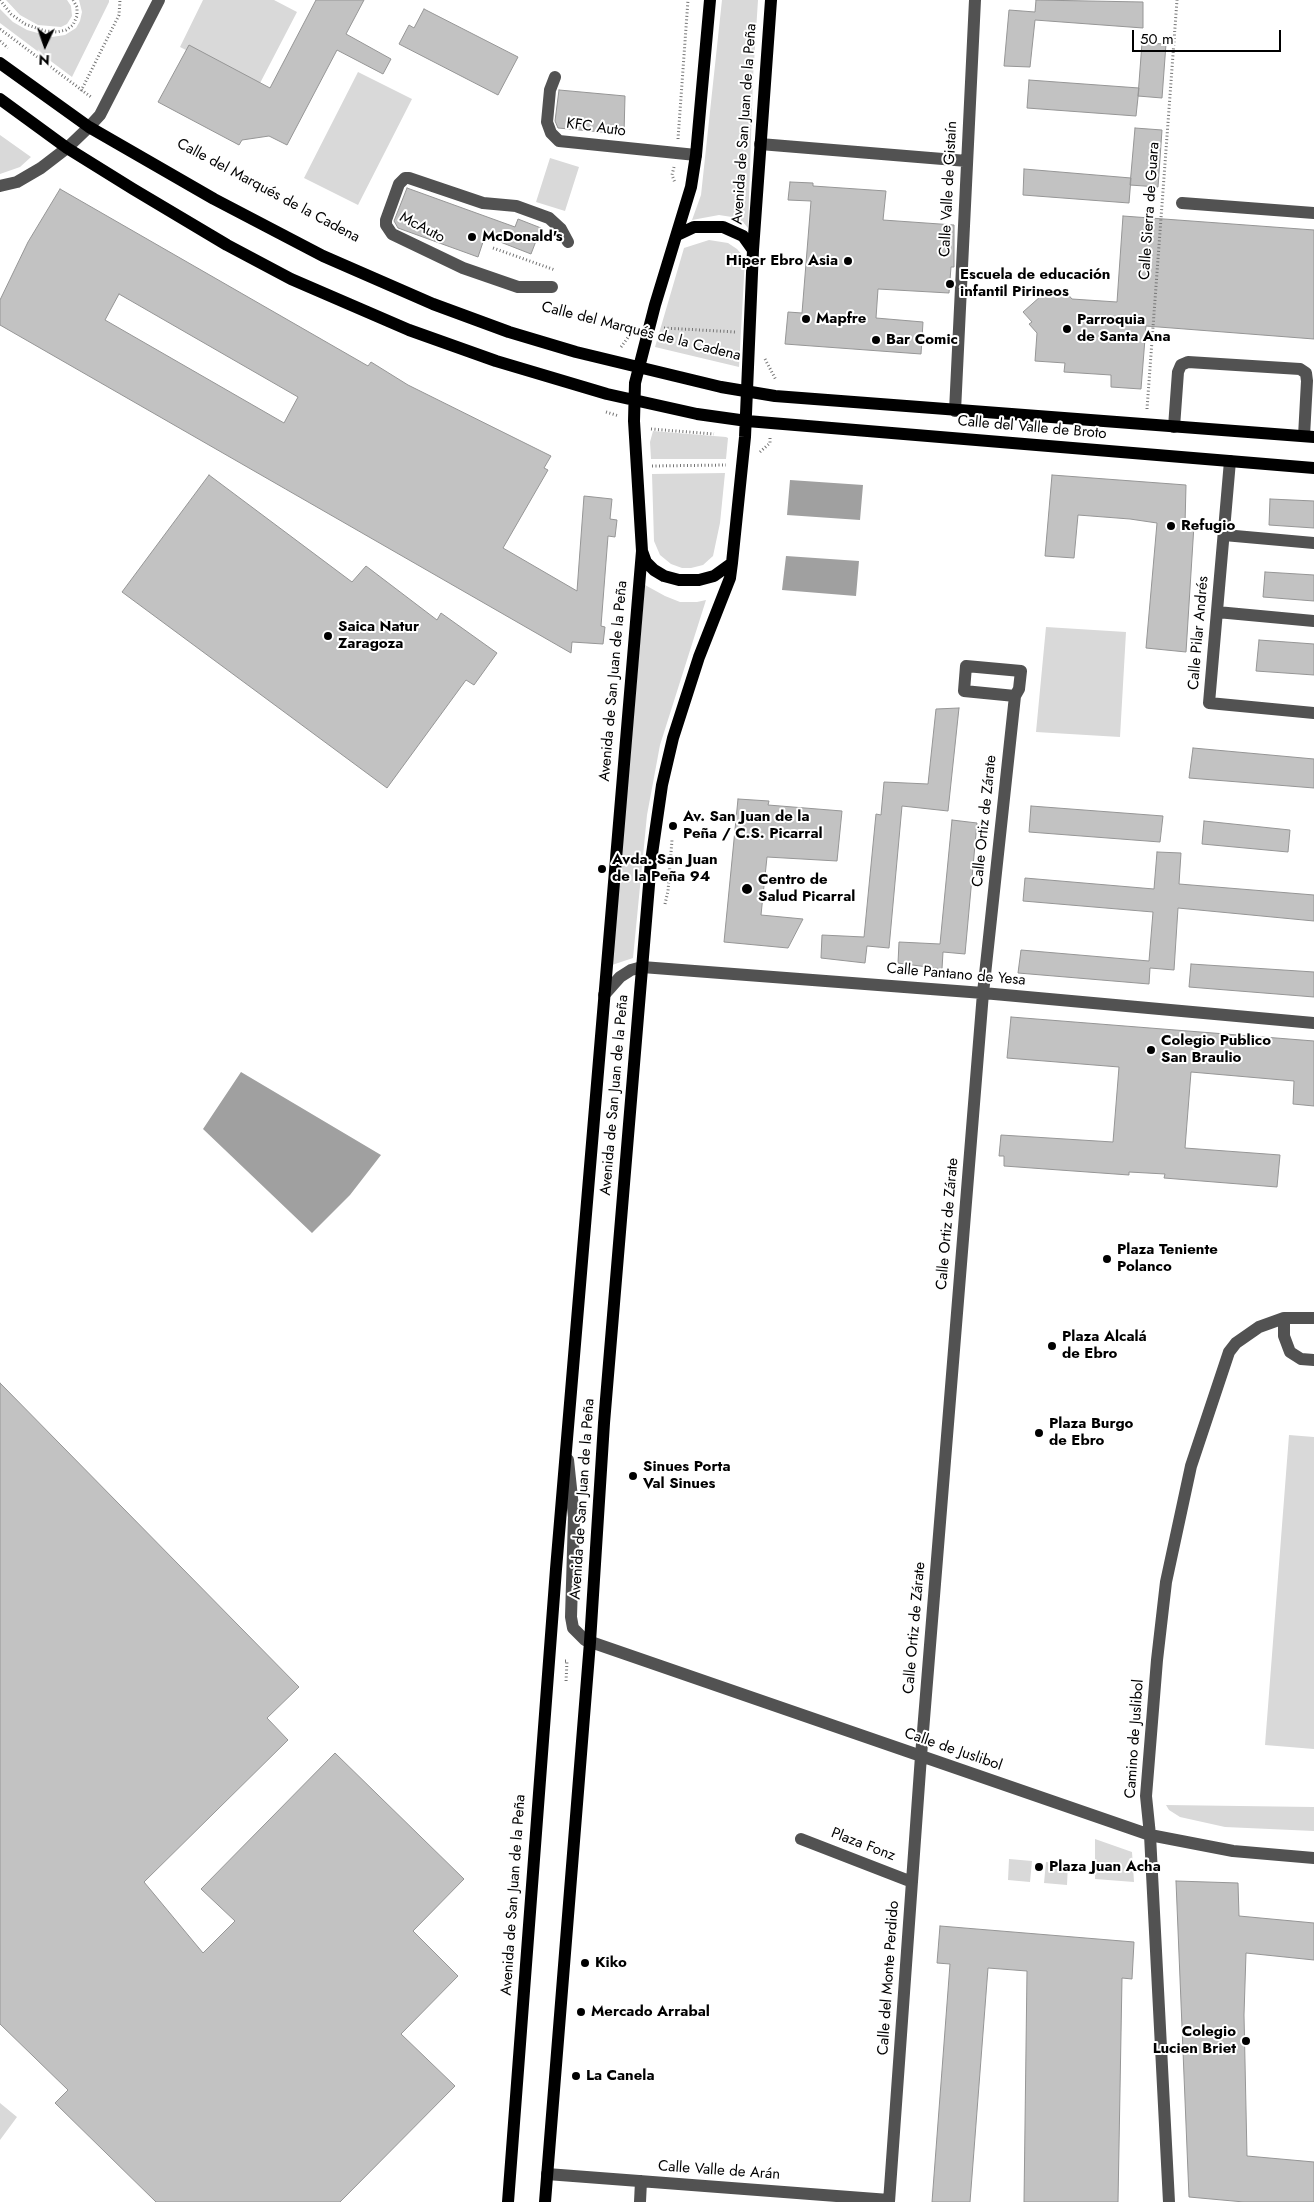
<!DOCTYPE html>
<html>
<head>
<meta charset="utf-8">
<style>
	body { margin:0 }
	#map { position:relative; width:1314px; height:2202px; overflow:hidden; background:#fff; font-family:Jost,sans-serif }
	canvas { display:block }
	.north { position:absolute; left:20px; top:20px; width:50px; height:50px; -webkit-text-stroke:4px #fff; paint-order:stroke; rotate:183deg; font-size:14px; font-weight:700; line-height:20px; text-align:center; color:#000 }
	.north::after { content:''; display:block; margin:auto; width:18px; height:22px; background:#000; clip-path:polygon(50% 0,100% 100%,50% 72%,0 100%) }
	.scale { position:absolute; left:1132px; top:30px; width:149px; height:22px; box-sizing:border-box; border:2px solid #000; border-top:0; padding-left:6px; font-size:15px; line-height:18px; white-space:nowrap; color:#000; -webkit-text-stroke:4px #fff; paint-order:stroke }
</style>
</head>
<body>
<div id="map">
<canvas width="1314" height="2202"></canvas>
<div class="north">N</div>
<div class="scale">50 m</div>
</div>
<script>
const context = document.querySelector('canvas').getContext('2d');
context.lineJoin = 'round';
function fill(path, color) {
  context.fillStyle = color;
  context.fill(path, 'evenodd');
}
function shape(rows) {
  const path = new Path2D();
  for (const r of rows) {
    path.moveTo(r[0], r[1]);
    for (let i = 2; i < r.length; i += 2) path.lineTo(r[i], r[i + 1]);
  }
  return path;
}
function stroke(path, color, width, dash) {
  context.strokeStyle = color;
  context.lineWidth = width;
  context.lineCap = dash ? 'butt' : 'round';
  context.setLineDash(dash || []);
  context.stroke(path);
}
function label(font, color, halo, rows, align = 'center') {
  context.font = font + ' Jost,sans-serif';
  context.lineWidth = 4;
  context.setLineDash([]);
  context.textBaseline = 'middle';
  context.strokeStyle = halo;
  context.fillStyle = color;
  for (const [text, x, y, turn = 0] of rows) {
    context.save();
    context.translate(x, y);
    context.rotate((+turn || 0) * Math.PI / 180);
    context.textAlign = isNaN(turn) ? turn : align;
    if (halo) context.strokeText(text, 0, 0);
    context.fillText(text, 0, 0);
    context.restore();
  }
}
fill(shape([
	[6,0,67,0,71,6,72,16,67,24,61,27,38,25,20,15],
	[79,0,109,0,109,2,72,77,0,23,0,9,13,22,27,30,52,37,65,35,76,28,80,21,82,12],
	[203,0,274,0,297,12,258,87,180,47],
	[722,0,758,0,753,78,748,228,743,222,732,217,719,215,692,220,701,195],
	[358,72,412,99,358,205,304,178],
	[0,135,31,157,20,167,0,174],
	[550,158,579,167,565,211,536,202],
	[709,240,728,243,737,249,745,258,739,367,655,347,684,248],
	[653,431,726,437,728,438,726,459,651,459,650,442],
	[725,473,720,523,713,556,703,565,691,568,682,568,671,564,660,555,654,541,652,474],
	[645,585,665,596,680,602,697,602,706,600,660,745,647,815,633,958,612,965],
	[1046,627,1126,632,1120,737,1036,732],
	[1289,1435,1314,1437,1314,1749,1265,1745],
	[1166,1805,1314,1807,1314,1831,1225,1827,1180,1817,1169,1810],
	[1095,1839,1132,1852,1134,1882,1095,1879],
	[1009,1859,1032,1861,1030,1882,1008,1880],
	[1046,1862,1068,1864,1067,1885,1044,1883],
	[0,2103,17,2117,0,2140]
]), '#d9d9d9');
fill(shape([
	[790,480,863,485,860,520,787,515],
	[786,556,859,561,856,596,782,590],
	[241,1072,381,1155,350,1195,312,1233,203,1129]
]), '#a0a0a0');
const building = shape([
	[316,0,364,0,346,34,391,59,383,74,337,50,287,145,269,136,242,140,239,145,158,102,189,45,270,88,316,0],
	[1036,0,1143,2,1143,28,1035,20,1030,67,1004,66,1009,10,1035,12,1036,0],
	[424,9,518,57,498,95,399,44,409,25,414,28,424,9],
	[1142,43,1166,44,1162,98,1138,96,1142,43],
	[1029,80,1139,88,1136,116,1027,108,1029,80],
	[559,90,625,96,624,134,558,128,555,121,559,90],
	[1135,128,1162,130,1158,187,1130,185,1135,128],
	[1024,169,1131,178,1129,203,1023,195,1024,169],
	[790,182,813,183,813,186,886,191,883,220,954,225,954,267,951,267,949,293,878,289,876,318,923,322,921,354,785,344,788,312,802,313,811,201,788,200,790,182],
	[407,188,515,227,518,219,541,228,531,254,485,236,478,257,398,228,394,221,407,188],
	[60,189,368,366,371,362,408,385,551,456,544,468,548,470,503,548,577,591,584,496,612,499,610,519,617,520,615,537,608,536,601,626,605,627,603,644,572,642,571,653,0,325,0,300,28,242,60,189],
	[119,294,298,397,284,423,105,320,119,294],
	[1123,216,1314,230,1314,339,1146,326,1141,389,1111,387,1111,375,1064,372,1065,363,1035,361,1037,333,1029,324,1032,322,1023,312,1050,288,1058,298,1065,291,1072,299,1117,302,1123,216],
	[209,475,352,582,366,566,437,620,441,613,497,653,474,685,466,680,387,788,122,592,209,475],
	[1052,475,1186,485,1185,525,1194,525,1186,652,1146,648,1157,523,1130,519,1078,515,1074,558,1045,556,1052,475],
	[1270,499,1314,501,1314,528,1269,525,1270,499],
	[1265,572,1314,575,1314,601,1263,597,1265,572],
	[1259,640,1314,644,1314,675,1256,671,1259,640],
	[959,708,948,811,902,806,889,948,867,946,865,963,821,958,822,935,864,937,876,814,881,815,884,782,928,784,936,709,959,708],
	[1193,748,1314,759,1314,788,1189,778,1193,748],
	[738,799,769,801,768,805,842,811,837,861,767,857,761,915,803,919,788,948,724,942,738,799],
	[1031,806,1163,816,1160,842,1029,832,1031,806],
	[952,820,977,823,965,954,943,952,942,969,898,963,899,942,940,944,952,820],
	[1204,821,1290,830,1288,852,1202,844,1204,821],
	[1157,852,1181,853,1179,884,1314,895,1314,921,1178,908,1174,970,1150,968,1149,984,1018,973,1021,950,1149,961,1153,912,1023,901,1025,878,1154,889,1157,852],
	[1191,964,1314,972,1314,997,1189,987,1191,964],
	[1011,1017,1314,1041,1314,1106,1293,1104,1294,1081,1191,1072,1185,1148,1280,1155,1277,1187,1164,1178,1165,1174,1129,1172,1129,1175,1004,1166,1004,1156,999,1156,1001,1135,1113,1142,1119,1067,1007,1058,1011,1017],
	[0,1383,299,1687,267,1718,288,1740,144,1882,203,1953,235,1921,201,1889,335,1753,464,1879,413,1931,458,1976,401,2034,455,2086,340,2202,156,2202,55,2103,68,2090,0,2024,0,1383],
	[1176,1881,1238,1883,1239,1916,1314,1923,1314,1960,1246,1953,1244,2015,1247,2156,1314,2162,1314,2202,1244,2202,1189,2197,1176,1881],
	[940,1926,1134,1942,1132,1979,1122,1978,1118,2202,1024,2202,1027,1971,988,1968,970,2202,932,2202,950,1964,937,1963,940,1926]
]);
fill(building, '#c2c2c2');
stroke(building, '#969696', 1);
stroke(shape([
	[0,0,11,14,25,24,45,31,57,32,66,30,73,25,77,16,77,7,73,0],
	[0,29,91,97],
	[0,41,8,48],
	[81,91,119,15,120,0],
	[678,139,688,0],
	[674,167,672,175,675,183],
	[493,248,555,270],
	[664,328,736,332],
	[621,347,629,336],
	[765,359,776,380],
	[1147,409,1177,0],
	[606,412,619,416],
	[651,429,714,434],
	[760,452,770,443,770,438],
	[652,466,726,465],
	[665,904,668,891,672,840],
	[565,1661,567,1661,566,1682]
]), '#747474', 3, [1, 2.5]);
stroke(shape([
	[555,77,550,90,547,122,551,133,559,141,696,155],
	[760,144,967,161],
	[0,186,17,182,41,168,67,148,89,127,100,115,159,0],
	[1182,203,1314,213],
	[552,287,518,287,463,268,392,234,386,225,386,220,399,184,405,178,409,178,483,203,516,206,549,218,561,229,568,242],
	[955,411,975,0],
	[1174,427,1178,372,1181,365,1188,362,1300,369,1306,373,1307,381,1304,436],
	[1230,461,1209,703,1314,713],
	[1224,535,1314,543],
	[1217,612,1314,621],
	[604,995,620,977,631,970,642,967,983,993,1314,1023],
	[1284,1318,1284,1336,1290,1352,1301,1359,1314,1360],
	[568,1460,574,1517,571,1617,573,1628,585,1640,1150,1835,1233,1851,1314,1858],
	[801,1839,912,1882],
	[547,2174,889,2200],
	[640,2202,641,2181],
	[889,2202,921,1756,983,993,1015,696,1019,689,1021,671,966,666,964,691,1015,696],
	[1169,2202,1150,1835,1146,1796,1157,1660,1166,1582,1191,1466,1229,1352,1236,1343,1259,1327,1284,1318,1314,1318]
]), '#525252', 12);
stroke(shape([
	[0,63,89,127,214,199,323,256,433,304,509,332,576,352,721,387,775,396,1314,437],
	[0,99,67,148,133,189,227,245,291,279,409,330,496,361,607,394,697,414,747,421,1314,468],
	[677,235,694,227,723,227,743,236,753,250],
	[642,551,646,562,654,570,664,576,679,580,699,580,714,576,732,563],
	[508,2202,556,1569,642,551,634,421,635,383,655,305,691,187,696,155,710,0],
	[545,2202,590,1642,604,1423,651,861,662,785,673,738,699,657,730,578,732,563,745,437,753,250,771,0]
]), '#000', 12);
for (const [x, y, r, color] of [
	[472,237,5,"#000"],
	[848,261,5,"#000"],
	[950,284,5,"#000"],
	[806,319,5,"#000"],
	[1067,329,5,"#000"],
	[876,340,5,"#000"],
	[1171,526,5,"#000"],
	[328,636,5,"#000"],
	[673,826,5,"#000"],
	[602,869,5,"#000"],
	[747,889,6,"#000"],
	[1151,1050,5,"#000"],
	[1107,1259,5,"#000"],
	[1052,1346,5,"#000"],
	[1039,1433,5,"#000"],
	[633,1476,5,"#000"],
	[1039,1867,5,"#000"],
	[585,1963,5,"#000"],
	[581,2012,5,"#000"],
	[1246,2041,5,"#000"],
	[576,2076,5,"#000"]
]) {
  const dot = new Path2D();
  dot.arc(x, y, r, 0, 2 * Math.PI);
  context.fillStyle = color;
  context.fill(dot);
  stroke(dot, '#fff', 2);
}
label('15px', '#000', '#fff', [
	["Avenida de San Juan de la Peña",745,124,-86],
	["KFC Auto",596,128,8],
	["Calle Valle de Gistaín",949,189,-87],
	["Calle del Marqués de la Cadena",268,191,28],
	["Calle Sierra de Guara",1150,211,-86],
	["McAuto",422,228,28],
	["Calle del Marqués de la Cadena",641,332,14],
	["Calle del Valle de Broto",1032,428,5],
	["Calle Pilar Andrés",1199,633,-85],
	["Avenida de San Juan de la Peña",614,681,-85],
	["Calle Ortiz de Zárate",985,821,-84],
	["Calle Pantano de Yesa",956,975,5],
	["Avenida de San Juan de la Peña",615,1095,-85],
	["Calle Ortiz de Zárate",948,1224,-85],
	["Avenida de San Juan de la Peña",583,1499,-86],
	["Calle Ortiz de Zárate",915,1628,-85],
	["Camino de Juslibol",1135,1739,-86],
	["Calle de Juslibol",953,1750,19],
	["Plaza Fonz",863,1845,21],
	["Avenida de San Juan de la Peña",514,1895,-86],
	["Calle del Monte Perdido",889,1978,-86],
	["Calle Valle de Arán",719,2171,4]
]);
label('bold 15px', '#000', '#fff', [
	["McDonald's",482,237],
	["Hiper Ebro Asia",838,261,"right"],
	["Escuela de educación",960,275],
	["infantil Pirineos",960,292],
	["Mapfre",816,319],
	["Parroquia",1077,320],
	["de Santa Ana",1077,337],
	["Bar Comic",886,340],
	["Refugio",1181,526],
	["Saica Natur",338,627],
	["Zaragoza",338,644],
	["Av. San Juan de la",683,817],
	["Peña / C.S. Picarral",683,834],
	["Avda. San Juan",612,860],
	["de la Peña 94",612,877],
	["Centro de",758,880],
	["Salud Picarral",758,897],
	["Colegio Publico",1161,1041],
	["San Braulio",1161,1058],
	["Plaza Teniente",1117,1250],
	["Polanco",1117,1267],
	["Plaza Alcalá",1062,1337],
	["de Ebro",1062,1354],
	["Plaza Burgo",1049,1424],
	["de Ebro",1049,1441],
	["Sinues Porta",643,1467],
	["Val Sinues",643,1484],
	["Plaza Juan Acha",1049,1867],
	["Kiko",595,1963],
	["Mercado Arrabal",591,2012],
	["Colegio",1236,2032,"right"],
	["Lucien Briet",1236,2049,"right"],
	["La Canela",586,2076]
], 'left');
</script>
</body>
</html>
